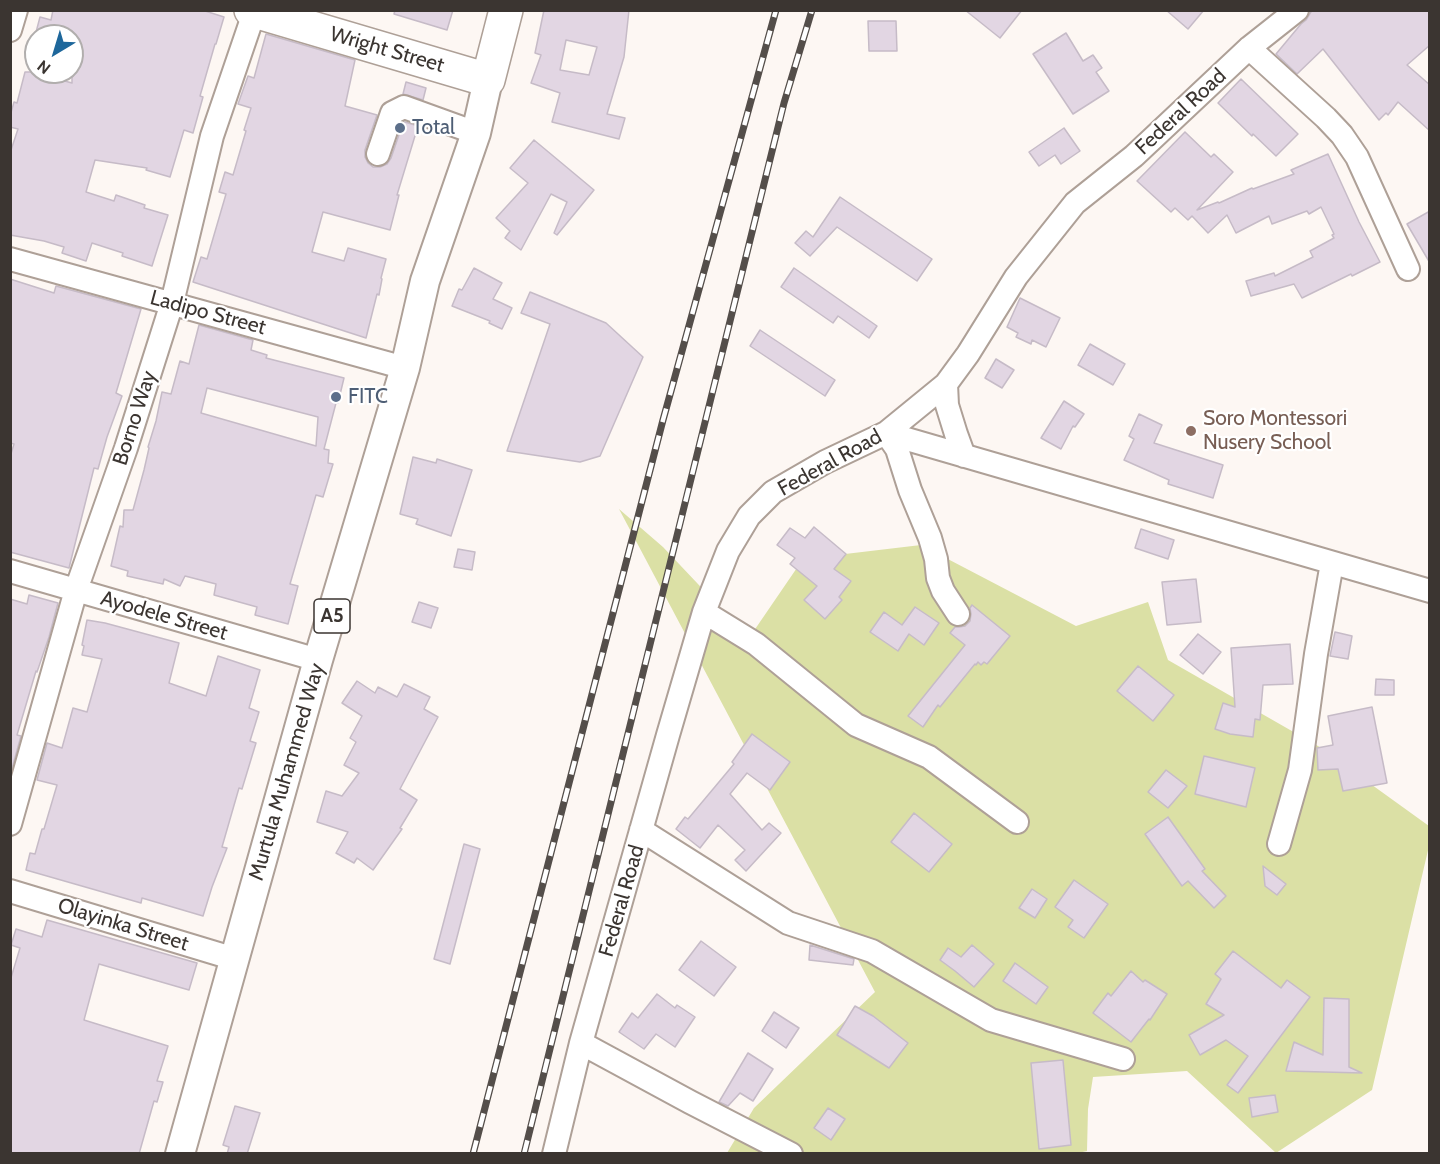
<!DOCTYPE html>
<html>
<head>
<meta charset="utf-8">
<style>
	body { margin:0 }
	#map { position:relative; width:1440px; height:1164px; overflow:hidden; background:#fdf7f3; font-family:Cabin,sans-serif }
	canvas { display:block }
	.frame { position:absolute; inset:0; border:12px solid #3b3531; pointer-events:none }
	.north { position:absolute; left:24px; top:24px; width:60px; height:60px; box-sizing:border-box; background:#fff; border:2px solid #b1aead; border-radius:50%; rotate:218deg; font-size:16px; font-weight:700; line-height:24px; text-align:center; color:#3b3531 }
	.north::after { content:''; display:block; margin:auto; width:21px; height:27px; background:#1e679b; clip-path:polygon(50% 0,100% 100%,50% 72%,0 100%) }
</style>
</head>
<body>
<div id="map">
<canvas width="1440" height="1164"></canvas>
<div class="frame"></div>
<div class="north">N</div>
</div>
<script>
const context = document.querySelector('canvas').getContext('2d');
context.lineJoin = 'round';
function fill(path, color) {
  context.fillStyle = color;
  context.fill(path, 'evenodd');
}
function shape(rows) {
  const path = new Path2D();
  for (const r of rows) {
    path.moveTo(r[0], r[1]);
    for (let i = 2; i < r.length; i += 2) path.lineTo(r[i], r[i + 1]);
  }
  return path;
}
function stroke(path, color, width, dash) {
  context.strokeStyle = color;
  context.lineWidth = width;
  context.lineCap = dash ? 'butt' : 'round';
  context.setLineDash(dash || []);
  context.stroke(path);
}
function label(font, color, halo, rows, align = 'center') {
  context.font = font + ' Cabin,sans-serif';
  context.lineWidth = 4.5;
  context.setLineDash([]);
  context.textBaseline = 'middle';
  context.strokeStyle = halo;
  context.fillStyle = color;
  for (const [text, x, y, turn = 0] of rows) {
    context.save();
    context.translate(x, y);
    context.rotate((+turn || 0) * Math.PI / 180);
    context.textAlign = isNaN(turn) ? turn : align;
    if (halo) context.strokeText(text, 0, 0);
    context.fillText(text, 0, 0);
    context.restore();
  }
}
fill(shape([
	[619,509,663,547,749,638,803,559,921,545,1076,626,1148,602,1168,660,1318,746,1429,826,1429,846,1372,1090,1276,1153,1187,1071,1093,1077,1088,1109,1087,1151,1078,1153,727,1153,754,1108,875,992]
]), '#dbe0a5');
const building = shape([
	[53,10,202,10,224,17,216,44,215,44,200,96,203,97,193,133,184,130,170,177,146,170,147,168,95,160,86,192,114,201,116,195,145,205,144,208,168,215,152,266,122,256,123,253,92,243,86,261,62,253,64,247,44,241,10,235,10,153,18,129,10,127,10,116,14,102,17,103,25,72,32,72,72,83,72,36,35,36,40,17,51,20,53,10],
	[395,10,453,10,447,30,394,14,395,10],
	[544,10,629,10,624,57,607,114,625,118,619,139,552,122,560,93,531,83,541,55,535,53,544,10],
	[566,40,597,47,589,75,560,70,566,40],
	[965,10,1022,10,1000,38,965,10],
	[1166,10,1204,10,1188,29,1166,10],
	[1312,10,1430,10,1430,45,1407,65,1430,85,1430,131,1398,102,1388,115,1386,113,1379,120,1323,49,1297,74,1276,54,1301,24,1306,20,1312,10],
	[868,21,896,21,897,51,869,51,868,21],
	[1066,33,1083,61,1093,55,1102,68,1096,72,1109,91,1073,114,1033,54,1066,33],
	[266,34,355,60,345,106,377,115,365,150,365,157,368,163,373,167,380,167,387,164,391,158,403,123,405,122,418,126,397,195,399,195,390,230,323,212,312,252,344,261,348,248,386,259,381,278,382,279,379,295,377,294,366,338,193,282,201,257,207,259,226,194,219,192,225,172,233,175,246,131,244,130,251,108,238,104,248,76,254,78,266,34],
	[1241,79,1298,134,1276,156,1253,134,1252,136,1218,103,1241,79],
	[406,82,426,88,423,100,403,94,406,82],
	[1064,128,1080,151,1061,164,1055,155,1039,166,1029,152,1064,128],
	[1185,132,1211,157,1214,154,1233,172,1197,210,1218,202,1219,203,1252,188,1253,189,1294,174,1291,170,1328,154,1359,222,1380,262,1352,276,1351,274,1302,298,1294,284,1251,296,1246,281,1274,273,1275,276,1313,257,1310,251,1334,238,1332,235,1334,234,1321,207,1309,214,1307,211,1272,224,1269,216,1236,233,1227,215,1208,233,1192,216,1188,220,1175,208,1171,212,1137,181,1185,132],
	[534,140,594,190,557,235,554,233,567,202,551,194,521,250,505,238,510,231,496,218,528,183,510,168,534,140],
	[840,197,932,259,917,281,837,227,810,256,795,243,806,231,813,237,840,197],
	[1430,211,1430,263,1407,224,1430,211],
	[474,268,502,283,493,299,512,308,502,329,489,323,490,321,452,306,459,289,462,290,474,268],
	[794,268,877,326,869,338,838,316,833,323,781,287,794,268],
	[10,279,54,293,56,286,141,309,116,393,122,396,107,437,98,469,94,468,69,568,10,552,10,457,14,444,10,443,10,279],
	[530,292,606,323,643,357,600,456,580,462,507,451,550,324,521,313,530,292],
	[1020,298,1060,318,1046,347,1032,340,1031,344,1016,337,1018,333,1007,327,1020,298],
	[199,325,253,340,251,350,267,355,266,358,344,378,338,403,336,403,324,449,329,450,328,463,333,464,323,497,316,495,290,584,298,586,288,624,255,615,257,607,214,595,216,584,185,576,180,586,164,579,163,584,127,576,128,571,111,566,120,526,123,527,124,510,133,510,144,470,149,448,148,447,156,421,162,392,171,394,180,361,189,364,199,325],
	[207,388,318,417,316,446,201,413,207,388],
	[760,330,835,380,825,396,750,346,760,330],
	[1090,344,1125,364,1113,385,1078,365,1090,344],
	[996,359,1014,370,1002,388,985,378,996,359],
	[1064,401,1084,414,1075,427,1073,426,1061,449,1041,438,1064,401],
	[1139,414,1162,425,1154,443,1223,465,1213,498,1168,484,1169,480,1124,460,1134,439,1129,436,1139,414],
	[413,457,436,463,437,459,472,470,451,536,416,524,418,519,400,514,413,457],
	[814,527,846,554,834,569,851,581,839,597,842,600,825,619,804,600,817,586,790,564,795,558,777,545,790,528,805,538,814,527],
	[1141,529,1174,540,1168,559,1135,548,1141,529],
	[458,549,475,552,472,570,454,567,458,549],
	[1196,579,1201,622,1167,625,1162,582,1196,579],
	[29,595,58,603,49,637,37,672,36,671,17,735,21,736,11,772,10,599,27,604,29,595],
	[419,602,438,608,431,628,412,622,419,602],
	[972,605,1010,636,987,664,984,662,981,665,978,662,976,665,975,664,940,707,938,705,923,727,908,716,965,645,950,633,955,627,959,627,965,626,970,621,971,614,970,608,972,605],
	[915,607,939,623,924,645,909,634,898,651,870,632,884,612,902,625,915,607],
	[87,620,105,623,179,643,169,683,206,696,218,656,260,670,249,708,259,712,250,741,256,743,242,789,239,788,222,847,227,848,212,887,203,916,142,898,141,903,26,870,30,853,35,854,42,829,44,829,57,785,37,780,47,743,62,748,73,708,87,712,102,659,82,655,84,646,82,645,87,620],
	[1335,632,1352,636,1348,659,1330,656,1335,632],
	[1198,634,1221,652,1203,674,1180,655,1198,634],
	[1290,644,1293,684,1263,685,1260,720,1255,719,1253,737,1230,734,1215,729,1223,703,1235,707,1231,648,1290,644],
	[1138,666,1174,695,1153,721,1117,691,1138,666],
	[1376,679,1394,680,1394,695,1375,695,1376,679],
	[357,681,375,693,378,687,397,697,404,684,430,697,424,709,438,717,400,789,417,800,400,828,402,829,373,870,357,858,354,863,336,853,348,832,317,822,326,791,342,796,359,773,344,765,356,742,350,738,362,716,342,703,357,681],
	[1372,707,1387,783,1343,791,1338,769,1318,770,1317,748,1333,745,1328,716,1372,707],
	[752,734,790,762,770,790,747,773,730,794,762,830,769,823,781,833,746,871,735,860,745,850,718,825,700,848,676,829,685,817,688,819,734,764,732,762,752,734],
	[1204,756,1255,768,1246,807,1195,794,1204,756],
	[1166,770,1187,786,1168,808,1148,792,1166,770],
	[914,813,952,844,929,872,891,842,914,813],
	[1168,817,1205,869,1202,871,1226,896,1214,908,1188,881,1182,886,1145,834,1168,817],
	[464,844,480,849,450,964,434,959,464,844],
	[1263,866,1286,884,1277,895,1265,886,1263,866],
	[1074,880,1108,904,1084,938,1068,927,1073,920,1055,907,1074,880],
	[1032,889,1047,899,1035,918,1019,908,1032,889],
	[47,920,197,963,189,990,99,964,84,1020,168,1046,157,1081,163,1082,157,1102,154,1101,139,1154,10,1154,10,981,20,948,11,945,16,929,42,937,47,920],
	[701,941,736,967,714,996,679,970,701,941],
	[810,945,854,959,853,965,809,960,810,945],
	[972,945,994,964,974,987,955,971,940,960,948,948,961,957,972,945],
	[1233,951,1281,988,1287,980,1310,997,1238,1093,1227,1085,1248,1056,1226,1040,1200,1055,1189,1035,1224,1015,1206,1004,1221,979,1215,974,1233,951],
	[1015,963,1048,987,1036,1004,1003,981,1015,963],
	[1131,971,1143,982,1145,980,1167,994,1150,1020,1149,1019,1131,1042,1093,1013,1108,993,1111,996,1131,971],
	[657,994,675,1008,677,1005,695,1017,675,1047,656,1034,644,1049,619,1032,632,1013,638,1018,657,994],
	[1324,998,1349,999,1349,1067,1362,1073,1286,1071,1294,1042,1323,1055,1324,998],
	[855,1006,873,1016,908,1043,889,1068,837,1035,855,1006],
	[774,1012,799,1028,786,1048,762,1031,774,1012],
	[748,1053,773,1069,753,1101,740,1093,728,1106,719,1102,748,1053],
	[1063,1060,1071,1145,1039,1149,1031,1063,1063,1060],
	[1275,1095,1278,1112,1252,1117,1249,1098,1275,1095],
	[235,1106,260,1113,247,1154,227,1154,229,1147,223,1145,235,1106],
	[828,1108,845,1119,831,1140,814,1128,828,1108]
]);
fill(building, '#e2d6e3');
stroke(building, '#c6bbc7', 1.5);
const minor = shape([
	[10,30,16,10],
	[1249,48,1326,118,1342,135,1357,157,1408,269],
	[378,154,392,113,404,107,476,133],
	[10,259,405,368],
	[946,384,947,405,956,434,964,456],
	[886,433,1430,591],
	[886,433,897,449,910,490,930,538,936,559,938,578,943,591,958,614],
	[10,571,318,660],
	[704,612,756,644,856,725,929,757,1017,822],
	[10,824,76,590,126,448,172,303,212,136,255,10],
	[641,830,788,923,872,951,991,1020,1123,1059],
	[1279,844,1300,770,1316,654,1332,563],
	[10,891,235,959],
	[581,1043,690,1102,791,1154],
	[554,1154,581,1043,668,735,704,612,728,551,749,516,773,492,825,462,886,433,946,384,968,354,1016,277,1075,203,1134,156,1249,48,1297,10]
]);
const major = shape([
	[180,1154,318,660,405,368,425,281,476,133,488,80]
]);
const highway = shape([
	[251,10,488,80,506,10]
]);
stroke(minor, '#aea097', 26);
stroke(major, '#aea097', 32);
stroke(highway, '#aea097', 36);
stroke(minor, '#fff', 22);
stroke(major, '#fff', 28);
stroke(highway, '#fff', 33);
const rail = shape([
	[473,1154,663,420,776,10],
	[524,1154,784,103,812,10]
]);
stroke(rail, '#544e4a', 7);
stroke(rail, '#fff', 4.5, [14]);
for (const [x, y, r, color] of [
	[400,128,6,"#5c6f8a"],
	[336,397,6,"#5c6f8a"],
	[1191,431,6,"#8d6e63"]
]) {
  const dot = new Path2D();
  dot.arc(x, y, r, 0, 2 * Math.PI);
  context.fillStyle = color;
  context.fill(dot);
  stroke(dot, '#fff', 2);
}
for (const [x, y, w] of [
	[332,616,36]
]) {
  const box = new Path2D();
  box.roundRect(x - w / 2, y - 17, w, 34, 4.5);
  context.fillStyle = '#fff';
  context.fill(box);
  stroke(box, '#3b3531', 1.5);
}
label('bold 20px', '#3b3531', null, [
	["A5",332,616]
]);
label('21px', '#3b3531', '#fff', [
	["Wright Street",387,50,16],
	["Federal Road",1181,112,-43],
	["Ladipo Street",208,313,15],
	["Borno Way",135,418,-72],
	["Federal Road",830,463,-29],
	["Ayodele Street",164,616,16],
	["Murtula Muhammed Way",287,772,-74],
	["Federal Road",622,901,-74],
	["Olayinka Street",123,925,17]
]);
label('21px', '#4e5e75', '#fff', [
	["Total",412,128],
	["FITC",348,397]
], 'left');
label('21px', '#785e54', '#fff', [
	["Soro Montessori",1203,419],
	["Nusery School",1203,443]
], 'left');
</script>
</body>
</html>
